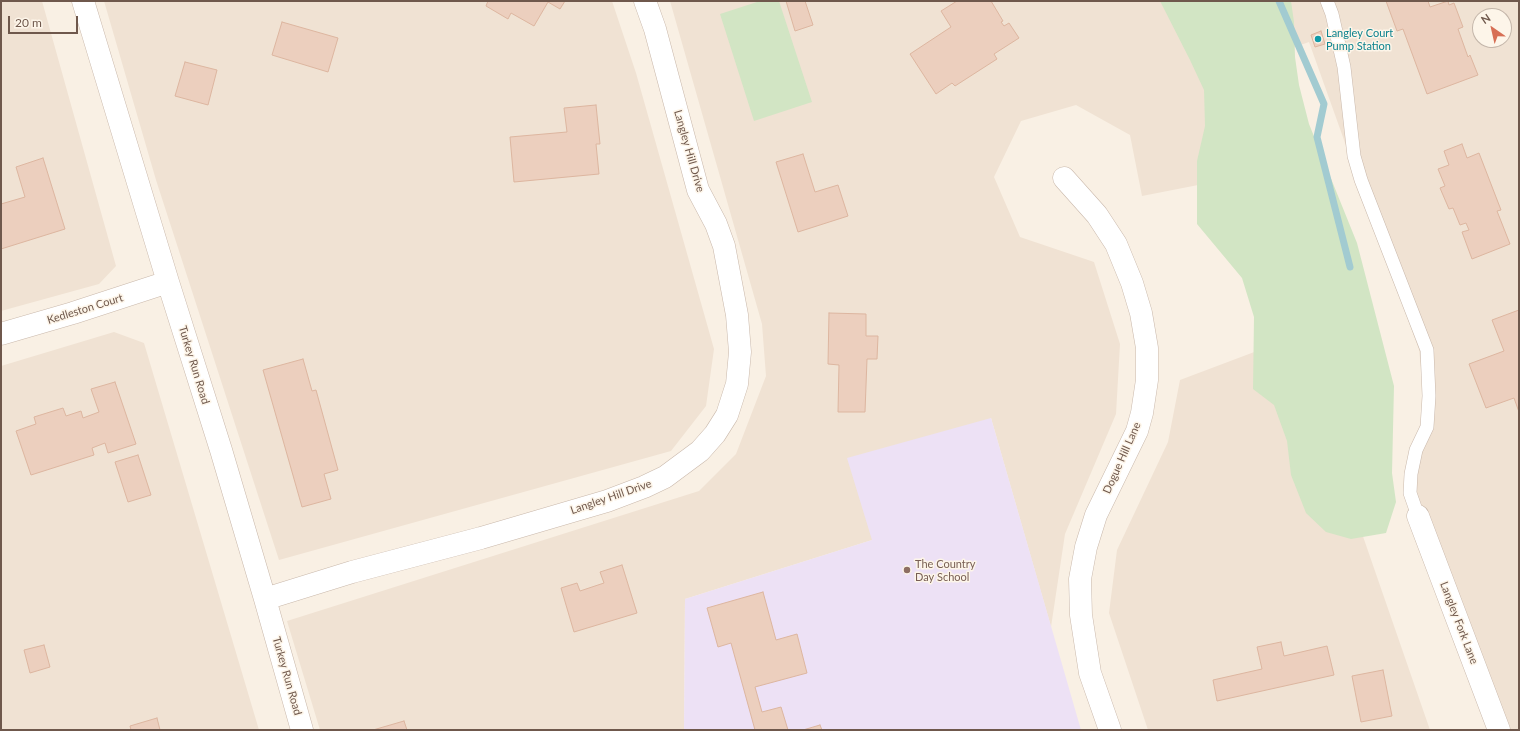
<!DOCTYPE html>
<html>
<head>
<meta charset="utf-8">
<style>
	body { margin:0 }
	#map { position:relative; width:1520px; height:731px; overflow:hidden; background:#f9f0e4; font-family:Lato,sans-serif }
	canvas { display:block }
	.frame { position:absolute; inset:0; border:2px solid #6f584c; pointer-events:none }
	.north { position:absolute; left:1472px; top:8px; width:40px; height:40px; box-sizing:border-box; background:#fdf5e9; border:1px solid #c4b6aa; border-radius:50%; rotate:326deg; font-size:11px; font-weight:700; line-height:16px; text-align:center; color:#6f584c }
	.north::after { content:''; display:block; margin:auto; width:14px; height:18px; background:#d76f55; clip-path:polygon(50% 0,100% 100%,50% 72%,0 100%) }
	.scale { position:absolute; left:8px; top:16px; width:70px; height:18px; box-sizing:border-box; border:2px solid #6f584c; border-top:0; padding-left:5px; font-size:12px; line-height:14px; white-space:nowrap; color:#6f584c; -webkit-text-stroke:3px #fdf5e9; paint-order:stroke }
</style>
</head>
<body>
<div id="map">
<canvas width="1520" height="731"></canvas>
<div class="frame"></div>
<div class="north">N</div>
<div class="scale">20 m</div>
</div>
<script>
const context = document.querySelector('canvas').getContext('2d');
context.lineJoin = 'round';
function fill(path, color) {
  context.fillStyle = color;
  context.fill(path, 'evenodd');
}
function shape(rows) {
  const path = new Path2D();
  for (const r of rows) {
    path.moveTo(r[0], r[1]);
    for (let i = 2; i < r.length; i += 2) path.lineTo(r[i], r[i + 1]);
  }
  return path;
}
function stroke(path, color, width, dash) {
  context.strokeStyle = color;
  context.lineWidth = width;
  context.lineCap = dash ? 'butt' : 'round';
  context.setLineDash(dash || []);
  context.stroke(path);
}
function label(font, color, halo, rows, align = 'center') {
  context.font = font + ' Lato,sans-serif';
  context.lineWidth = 3;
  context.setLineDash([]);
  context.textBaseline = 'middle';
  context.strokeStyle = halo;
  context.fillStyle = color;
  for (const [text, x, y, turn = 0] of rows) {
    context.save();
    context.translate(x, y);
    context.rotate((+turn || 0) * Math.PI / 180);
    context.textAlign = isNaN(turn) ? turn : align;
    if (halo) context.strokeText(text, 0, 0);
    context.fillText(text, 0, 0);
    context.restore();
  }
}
fill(shape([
	[1,1,42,1,116,266,99,284,1,311],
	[104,1,612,1,636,73,714,349,706,406,671,451,279,560,156,180],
	[670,1,1178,1,1239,177,1142,196,1130,135,1076,105,1021,121,994,177,1020,237,1094,262,1120,344,1116,414,1065,534,1051,627,991,418,872,540,685,599,684,730,320,730,287,621,699,491,736,454,766,376,762,324],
	[1238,1,1519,1,1519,730,1488,730,1406,485,1425,403,1419,350,1309,42,1258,60],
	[1480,16,1504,16,1504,40,1480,40],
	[114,332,144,343,259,730,1,730,1,366],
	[1294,337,1430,730,1148,730,1109,613,1117,550,1168,442,1180,380]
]), '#f0e2d3');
fill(shape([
	[991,418,1081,730,684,730,685,599,872,540,847,458]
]), '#ede1f5');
fill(shape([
	[760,1,779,1,812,102,754,121,720,14],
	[1160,1,1291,1,1294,22,1295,57,1299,85,1309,124,1357,243,1394,386,1392,473,1396,502,1386,533,1351,539,1326,532,1306,513,1291,475,1287,441,1274,405,1253,389,1254,317,1242,278,1197,224,1197,161,1205,126,1204,90,1190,60]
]), '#d2e5c4');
stroke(shape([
	[1279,1,1324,104,1317,137,1350,267]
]), '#a2cbd1', 7);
const building = shape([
	[488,1,565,1,560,9,548,2,534,26,511,13,508,19,486,6,488,1],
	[786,1,805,1,813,25,795,31,786,1],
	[957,1,991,1,1003,21,1001,22,1004,26,1009,23,1019,38,994,54,997,59,955,86,952,83,936,94,910,54,951,27,941,11,957,1],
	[1386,1,1428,1,1430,7,1448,1,1449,5,1454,3,1463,27,1458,29,1468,57,1470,55,1478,75,1427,94,1403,29,1397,31,1386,1],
	[282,22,338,38,328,72,272,55,282,22],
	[1321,31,1325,44,1315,47,1311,35,1321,31],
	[185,62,217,70,208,105,175,96,185,62],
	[596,105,600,144,596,144,599,174,514,182,510,137,567,132,564,108,596,105],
	[1462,144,1467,158,1479,153,1501,210,1497,211,1510,244,1472,259,1462,232,1469,230,1466,223,1460,225,1453,208,1449,209,1440,188,1445,186,1438,169,1449,165,1444,151,1462,144],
	[803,154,815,192,838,185,848,216,798,232,776,162,803,154],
	[43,158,65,229,1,249,1,204,25,197,16,167,43,158],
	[1519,310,1519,412,1514,398,1486,408,1469,364,1504,351,1492,320,1519,310],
	[829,313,866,314,866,336,878,336,877,359,867,359,865,412,838,412,839,365,828,364,829,313],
	[303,359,312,391,316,390,338,470,324,474,331,499,302,507,263,370,303,359],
	[115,382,136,444,108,453,105,443,92,448,94,455,31,475,16,431,36,424,34,417,63,408,66,416,81,411,83,418,99,412,91,389,115,382],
	[138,455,151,495,128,502,115,462,138,455],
	[622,565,637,613,574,632,561,588,577,583,580,591,604,583,600,572,622,565],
	[763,592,776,640,797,634,807,673,755,687,762,712,781,707,788,730,755,730,731,643,718,647,707,608,763,592],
	[1281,642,1284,656,1327,646,1334,675,1217,701,1213,680,1262,669,1257,647,1281,642],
	[44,645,50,667,30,673,24,650,44,645],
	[1383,670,1392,716,1361,722,1352,676,1383,670],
	[157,718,160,730,131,730,130,726,157,718],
	[404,721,407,730,373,730,404,721],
	[820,725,822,730,803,730,820,725]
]);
fill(building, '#eccfbe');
stroke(building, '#ddb6a0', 1);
const lane = shape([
	[1327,1,1332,14,1344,67,1354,156,1361,180,1427,350,1429,396,1427,427,1416,450,1411,474,1410,493,1418,516]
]);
const street = shape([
	[83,1,168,282,221,450,265,599,302,730],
	[1064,178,1097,215,1116,244,1132,283,1141,313,1147,348,1147,380,1142,413,1137,431,1096,515,1086,547,1080,579,1081,615,1090,673,1110,730],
	[1,334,73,313,168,282],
	[1418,516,1499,730],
	[265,599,352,572,481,538,607,501,644,487,665,477,700,451,715,434,727,415,737,384,740,352,737,315,724,246,716,224,698,190,655,29,645,1]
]);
stroke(lane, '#c9b8ab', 14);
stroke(street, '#c9b8ab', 23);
stroke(lane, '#fff', 13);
stroke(street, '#fff', 22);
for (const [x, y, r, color] of [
	[1318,39,4,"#0f9aa8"],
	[907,570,4,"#8d6e63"]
]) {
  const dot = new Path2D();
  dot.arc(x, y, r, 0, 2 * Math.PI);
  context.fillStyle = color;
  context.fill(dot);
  stroke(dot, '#fdf5e9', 1.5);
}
label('11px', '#0d838f', '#fdf5e9', [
	["Langley Court",1326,33],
	["Pump Station",1326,46]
], 'left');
label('11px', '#6f584c', '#fdf5e9', [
	["Langley Hill Drive",689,151,74],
	["Kedleston Court",85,309,-17],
	["Turkey Run Road",194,365,73],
	["Dogue Hill Lane",1122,458,-66],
	["Langley Hill Drive",611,497,-19],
	["Langley Fork Lane",1459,623,69],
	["Turkey Run Road",287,676,74]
]);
label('11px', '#785e54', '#fdf5e9', [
	["The Country",915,564],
	["Day School",915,577]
], 'left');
</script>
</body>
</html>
